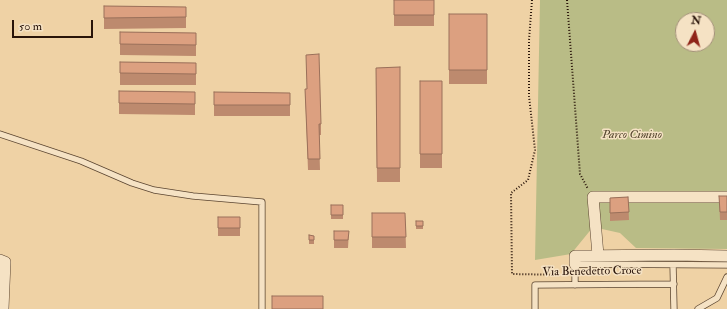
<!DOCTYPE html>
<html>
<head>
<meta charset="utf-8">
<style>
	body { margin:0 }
	#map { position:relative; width:727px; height:309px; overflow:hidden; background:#efd2a5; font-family:"IM FELL Double Pica",serif }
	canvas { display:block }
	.north { position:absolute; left:675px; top:12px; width:40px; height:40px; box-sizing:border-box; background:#f5e2c4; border:1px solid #a39079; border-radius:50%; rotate:6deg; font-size:11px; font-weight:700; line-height:16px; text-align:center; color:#291409 }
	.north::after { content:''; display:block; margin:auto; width:14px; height:18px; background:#8f2418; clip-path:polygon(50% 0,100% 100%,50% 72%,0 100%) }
	.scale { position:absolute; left:12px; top:20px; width:81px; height:18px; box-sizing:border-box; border:2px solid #291409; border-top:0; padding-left:5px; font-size:12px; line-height:14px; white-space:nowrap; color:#291409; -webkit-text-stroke:3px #f5e2c4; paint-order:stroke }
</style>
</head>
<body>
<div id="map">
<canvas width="727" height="309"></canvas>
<div class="north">N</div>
<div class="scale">50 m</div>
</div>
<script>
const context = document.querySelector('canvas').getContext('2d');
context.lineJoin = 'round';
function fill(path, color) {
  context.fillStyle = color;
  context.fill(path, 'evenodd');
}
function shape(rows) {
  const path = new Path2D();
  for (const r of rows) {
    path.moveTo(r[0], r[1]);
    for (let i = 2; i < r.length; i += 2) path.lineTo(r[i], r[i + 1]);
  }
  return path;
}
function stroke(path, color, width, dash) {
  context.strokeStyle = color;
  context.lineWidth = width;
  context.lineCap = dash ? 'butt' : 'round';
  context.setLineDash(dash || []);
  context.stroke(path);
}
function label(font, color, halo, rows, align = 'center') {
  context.font = font + ' "IM FELL Double Pica",serif';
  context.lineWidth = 3;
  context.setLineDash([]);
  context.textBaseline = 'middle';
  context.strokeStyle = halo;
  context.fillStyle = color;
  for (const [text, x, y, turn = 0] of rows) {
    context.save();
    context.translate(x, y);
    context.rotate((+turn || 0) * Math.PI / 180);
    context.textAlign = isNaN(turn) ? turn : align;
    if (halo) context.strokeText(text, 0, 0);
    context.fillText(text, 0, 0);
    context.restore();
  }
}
fill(shape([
	[540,0,727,0,727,249,636,248,620,233,593,227,571,254,535,260],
	[683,20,707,20,707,44,683,44]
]), '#b9bc86');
const lane = shape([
	[0,134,81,161,132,183,154,190,193,196,262,202,262,309],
	[673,265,674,309],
	[575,285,575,264,727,265],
	[535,309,535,285,674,284],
	[698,309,717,298,727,277]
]);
const street = shape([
	[598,255,593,197,727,197],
	[0,260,5,262,3,309],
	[575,264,575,256,674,255,727,256]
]);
stroke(lane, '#5a4430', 7);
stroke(street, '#5a4430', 12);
stroke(shape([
	[532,0,529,40,529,96,535,150,528,180,511,193,512,274,568,275],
	[567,0,580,174,588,189]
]), '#291409', 2, [1, 2]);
stroke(lane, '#f5e2c4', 5.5);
stroke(street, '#f5e2c4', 11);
fill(shape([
	[394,0,434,0,434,26,394,26],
	[104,6,186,7,186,28,104,29],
	[449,14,487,14,487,84,449,84],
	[120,32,196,33,196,56,120,55],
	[120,62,196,63,196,85,120,85],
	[400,67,400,182,377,182,376,68],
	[420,81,442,81,442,168,420,168],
	[305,89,321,124,321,135,319,135,320,170,308,170],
	[119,91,195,92,195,115,119,114],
	[214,92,290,93,290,116,214,116],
	[719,196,727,196,727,220,720,220],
	[628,197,629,220,610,221,610,198],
	[331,205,343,205,343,219,331,219],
	[372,213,405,213,406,248,372,248],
	[218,217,240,217,240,236,218,236],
	[416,221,423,221,423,229,416,229],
	[334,231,349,231,348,248,334,248],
	[309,235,314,236,314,244,309,244]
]), '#bd8a6e');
const building = shape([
	[394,0,434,0,434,15,394,15,394,0],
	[104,6,186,7,186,17,104,18,104,6],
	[449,14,487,14,487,70,449,70,449,14],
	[120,32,196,33,196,45,120,44,120,32],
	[319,54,321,124,319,124,320,159,308,159,305,89,307,89,306,55,319,54],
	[120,62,196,63,196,74,120,73,120,62],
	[400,67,400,168,377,168,376,68,400,67],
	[420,81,442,81,442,154,420,154,420,81],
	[119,91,195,92,195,104,119,103,119,91],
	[214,92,290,93,290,105,214,105,214,92],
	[719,196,727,196,727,212,720,212,719,196],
	[628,197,629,212,610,213,610,198,628,197],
	[331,205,343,205,343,215,331,215,331,205],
	[372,213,405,213,406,237,372,237,372,213],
	[218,217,240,217,240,228,218,228,218,217],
	[416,221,423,221,423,226,416,226,416,221],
	[334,231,349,231,348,240,334,240,334,231],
	[309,235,314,236,314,240,309,240,309,235],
	[272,296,323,296,323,309,272,309,272,296]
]);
fill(building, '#dca080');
stroke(building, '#9a705a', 1);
label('italic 12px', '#54462e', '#f5e2c4', [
	["Parco Cimino",632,135]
]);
label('12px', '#291409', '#f5e2c4', [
	["Via Benedetto Croce",592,272,-1]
]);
</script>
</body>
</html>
